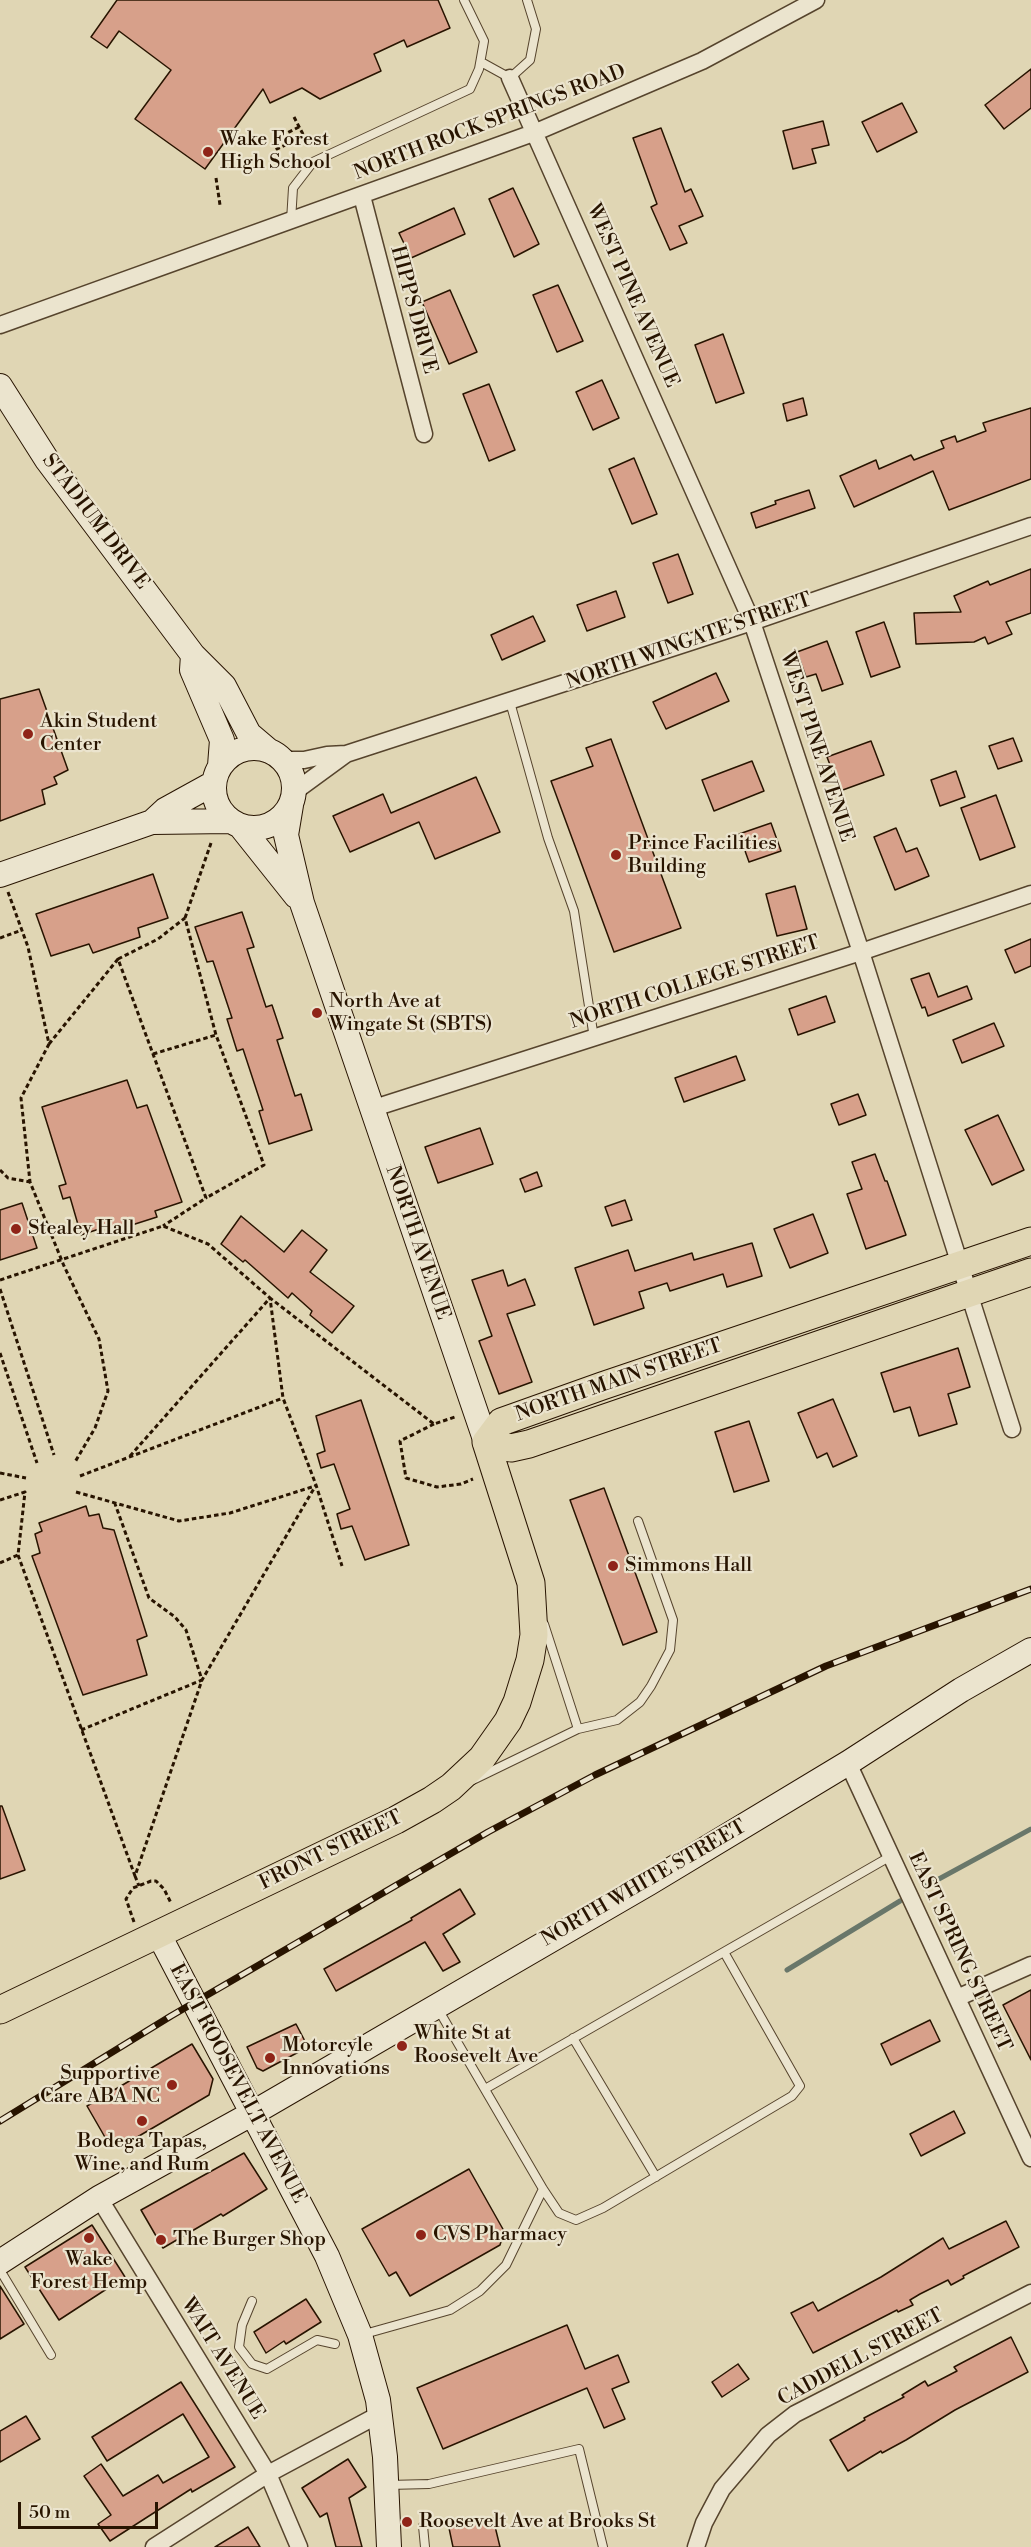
<!DOCTYPE html>
<html>
<head>
<meta charset="utf-8">
<style>
	body { margin:0 }
	#map { position:relative; width:1031px; height:2547px; overflow:hidden; background:#e0d6b4; font-family:"Libre Bodoni",serif }
	canvas { display:block }
	.scale { position:absolute; left:18px; top:2502px; width:140px; height:27px; box-sizing:border-box; border:3px solid #281400; border-top:0; padding-left:8px; font-size:18px; line-height:21px; white-space:nowrap; color:#281400; -webkit-text-stroke:4px #ebe4ce; paint-order:stroke }
</style>
</head>
<body>
<div id="map">
<canvas width="1031" height="2547"></canvas>
<div class="scale">50 m</div>
</div>
<script>
const context = document.querySelector('canvas').getContext('2d');
context.lineJoin = 'round';
function shape(rows) {
  const path = new Path2D();
  for (const r of rows) {
    if (r.length === 3) {
      path.moveTo(r[0] + r[2], r[1]);
      path.arc(r[0], r[1], r[2], 0, 2 * Math.PI);
      continue;
    }
    path.moveTo(r[0], r[1]);
    for (let i = 2; i < r.length; i += 2) path.lineTo(r[i], r[i + 1]);
  }
  return path;
}
function stroke(path, color, width, dash) {
  context.strokeStyle = color;
  context.lineWidth = width;
  context.lineCap = dash ? 'butt' : 'round';
  context.setLineDash(dash || []);
  context.stroke(path);
}
function fill(path, color) {
  context.fillStyle = color;
  context.fill(path, 'evenodd');
}
function label(font, color, halo, rows, align = 'center') {
  context.font = font + ' "Libre Bodoni",serif';
  context.lineWidth = 4.5;
  context.setLineDash([]);
  context.textBaseline = 'middle';
  context.strokeStyle = halo;
  context.fillStyle = color;
  for (const [text, x, y, turn = 0] of rows) {
    context.save();
    context.translate(x, y);
    context.rotate((+turn || 0) * Math.PI / 180);
    context.textAlign = isNaN(turn) ? turn : align;
    if (halo) context.strokeText(text, 0, 0);
    context.fillText(text, 0, 0);
    context.restore();
  }
}
stroke(shape([
	[926,1886,1031,1829],
	[787,1970,900,1901]
]), '#69776a', 5);
const building = shape([
	[117,0,438,0,450,28,407,47,404,40,374,54,381,71,320,99,302,88,270,103,263,89,205,169,135,119,171,70,119,31,107,48,91,37,117,0],
	[1031,69,1031,108,1004,129,985,105,1031,69],
	[902,103,917,132,877,152,862,122,902,103],
	[823,121,829,145,812,149,816,163,793,169,783,131,823,121],
	[661,128,685,192,691,189,703,216,679,226,687,243,670,250,651,207,657,204,633,138,661,128],
	[513,188,539,244,514,257,489,199,513,188],
	[454,208,465,234,411,258,399,233,454,208],
	[558,285,583,341,557,352,533,295,558,285],
	[450,290,477,352,449,364,422,302,450,290],
	[723,334,744,393,716,403,695,345,723,334],
	[602,380,619,418,593,430,576,392,602,380],
	[489,384,515,450,489,461,463,394,489,384],
	[803,398,807,415,787,421,783,404,803,398],
	[1031,408,1031,479,949,510,933,471,854,507,840,476,876,460,879,469,911,455,914,460,944,448,941,441,955,436,957,442,986,431,983,423,1031,408],
	[634,458,657,514,632,524,609,469,634,458],
	[809,490,815,508,756,528,751,513,776,504,775,501,809,490],
	[678,554,693,594,668,603,653,563,678,554],
	[1031,569,1031,613,1006,622,1012,634,988,644,985,637,974,642,916,644,914,613,961,612,954,596,988,581,990,585,1031,569],
	[616,591,625,617,587,631,577,605,616,591],
	[533,616,545,641,502,660,491,635,533,616],
	[884,622,900,667,871,677,856,632,884,622],
	[827,641,843,684,822,691,816,674,806,677,797,652,827,641],
	[716,673,729,701,666,729,653,702,716,673],
	[39,689,68,770,54,777,57,784,42,790,45,804,0,821,0,699,39,689],
	[1013,738,1022,761,998,769,989,746,1013,738],
	[611,739,681,928,614,952,551,781,593,766,586,748,611,739],
	[871,741,884,775,840,791,827,757,871,741],
	[752,761,764,791,714,811,702,780,752,761],
	[956,771,965,797,940,806,931,780,956,771],
	[476,777,500,832,435,859,419,822,350,852,333,816,383,794,391,813,476,777],
	[996,795,1015,847,980,860,961,808,996,795],
	[771,823,781,851,749,862,739,834,771,823],
	[896,828,906,852,917,848,929,876,895,890,874,837,896,828],
	[153,874,168,918,138,928,140,937,93,953,89,944,51,956,36,914,153,874],
	[795,886,807,929,777,936,766,894,795,886],
	[242,912,254,947,247,949,266,1007,272,1005,283,1038,277,1040,295,1096,301,1094,312,1130,269,1144,259,1111,263,1110,243,1049,237,1051,227,1019,232,1018,213,961,207,962,195,927,242,912],
	[1031,939,1031,966,1015,973,1005,950,1031,939],
	[929,973,938,997,967,986,972,999,928,1016,925,1007,922,1008,911,979,929,973],
	[826,996,835,1022,798,1035,789,1009,826,996],
	[994,1023,1004,1046,962,1063,953,1040,994,1023],
	[736,1056,745,1080,684,1102,675,1078,736,1056],
	[127,1080,137,1108,147,1105,182,1202,155,1211,157,1217,110,1232,108,1226,81,1235,70,1197,63,1199,59,1186,66,1184,42,1107,127,1080],
	[858,1094,866,1115,839,1125,831,1104,858,1094],
	[998,1115,1024,1170,992,1185,965,1130,998,1115],
	[480,1128,493,1164,438,1183,425,1147,480,1128],
	[875,1154,885,1181,887,1181,906,1235,866,1249,847,1194,862,1189,852,1162,875,1154],
	[537,1172,542,1186,525,1192,520,1179,537,1172],
	[625,1200,632,1220,612,1226,605,1207,625,1200],
	[22,1203,37,1248,0,1260,0,1210,22,1203],
	[813,1214,828,1253,790,1268,774,1229,813,1214],
	[241,1216,284,1252,302,1230,327,1250,310,1272,354,1306,332,1333,310,1315,312,1311,292,1293,288,1298,245,1260,243,1262,221,1244,241,1216],
	[752,1243,762,1276,727,1287,723,1274,670,1291,667,1283,639,1292,644,1308,594,1325,575,1268,628,1250,635,1271,692,1253,694,1260,752,1243],
	[503,1270,508,1286,525,1279,535,1305,507,1314,532,1382,499,1394,479,1341,492,1336,472,1280,503,1270],
	[958,1348,970,1387,948,1394,957,1424,919,1436,910,1407,894,1412,881,1373,958,1348],
	[833,1399,857,1456,833,1467,827,1453,817,1458,798,1413,833,1399],
	[361,1400,409,1545,365,1560,352,1526,341,1529,337,1514,350,1509,334,1464,321,1468,317,1454,325,1451,316,1416,361,1400],
	[749,1421,769,1481,734,1492,715,1432,749,1421],
	[604,1488,657,1632,623,1645,570,1500,604,1488],
	[86,1506,89,1516,99,1514,103,1528,114,1530,147,1636,137,1640,147,1675,83,1695,32,1556,40,1553,35,1534,42,1531,39,1523,86,1506],
	[0,1806,2,1806,25,1870,0,1879,0,1806],
	[460,1889,475,1914,443,1934,460,1962,443,1971,425,1942,336,1991,324,1969,412,1920,411,1918,460,1889],
	[1031,1990,1031,2060,1003,2005,1031,1990],
	[930,2020,940,2041,891,2065,881,2044,930,2020],
	[296,2024,308,2047,263,2071,257,2068,247,2047,296,2024],
	[192,2044,213,2079,209,2095,127,2143,112,2143,106,2139,87,2106,192,2044],
	[954,2111,965,2133,921,2156,910,2134,954,2111],
	[244,2153,267,2189,223,2216,221,2214,163,2248,141,2210,244,2153],
	[469,2169,504,2231,500,2245,410,2296,396,2272,389,2276,362,2229,469,2169],
	[1006,2221,1019,2247,963,2276,964,2278,951,2285,948,2280,920,2294,910,2300,913,2305,898,2312,897,2310,813,2353,791,2313,813,2302,818,2311,881,2277,943,2238,949,2249,1006,2221],
	[92,2225,125,2277,59,2320,25,2267,92,2225],
	[0,2286,24,2324,0,2339,0,2286],
	[306,2299,321,2322,286,2344,284,2341,266,2353,254,2332,306,2299],
	[567,2325,585,2369,618,2355,629,2382,612,2389,625,2419,604,2428,587,2388,443,2449,417,2388,567,2325],
	[1011,2337,1028,2372,955,2410,906,2440,882,2453,881,2451,848,2471,830,2440,865,2420,864,2418,904,2397,902,2395,925,2381,928,2386,957,2371,954,2367,1011,2337],
	[738,2364,749,2379,722,2397,712,2382,738,2364],
	[181,2382,235,2467,192,2492,191,2489,110,2541,98,2524,111,2515,84,2476,101,2464,123,2496,158,2475,163,2483,209,2457,183,2414,107,2461,92,2437,181,2382],
	[26,2416,40,2439,0,2462,0,2431,26,2416],
	[348,2459,366,2487,349,2498,362,2547,336,2547,327,2513,320,2517,302,2488,348,2459],
	[493,2518,500,2547,453,2547,449,2528,493,2518],
	[248,2527,260,2547,215,2547,248,2527]
]);
fill(building, '#d7a08a');
stroke(building, '#281400', 1.5);
const lane = shape([
	[481,62,510,78,530,60,536,29,527,0],
	[291,221,293,188,313,162,470,89,479,69,484,41,464,0],
	[510,702,548,838,574,911,594,1038],
	[578,1729,617,1720,640,1702,651,1686,670,1650,673,1620,638,1521],
	[473,1780,578,1729,544,1624],
	[438,2009,543,2189,559,2213,576,2220,603,2208,792,2096,800,2086,724,1952],
	[573,2038,656,2177],
	[485,2089,891,1856],
	[0,2270,51,2355],
	[252,2301,242,2325,239,2347,252,2364,267,2369,317,2340,335,2344],
	[361,2335,450,2310,480,2291,506,2265,543,2189],
	[388,2485,429,2484,579,2449,603,2547],
	[423,2526,425,2547]
]);
const street = shape([
	[510,78,752,622,861,952,1012,1429],
	[362,196,424,434],
	[0,325,536,132,702,61,816,0],
	[282,760,304,760,327,755,346,754,752,622,1031,526],
	[294,792,346,754],
	[371,1109,861,952,1031,894],
	[848,1763,1031,2158],
	[957,1998,1031,1965],
	[99,2198,268,2474,299,2547],
	[154,2547,268,2474,380,2414],
	[696,2547,704,2523,722,2489,768,2435,795,2414,1031,2293]
]);
const secondary = shape([
	[0,386,47,460,193,655,224,686,249,734,269,751],
	[193,655,192,670,222,740,220,766],
	[254,788,40],
	[291,805,286,835,302,903,486,1442],
	[152,822,230,821],
	[241,827,296,896],
	[0,875,152,822,165,810,214,783],
	[158,1933,327,2256,360,2335,378,2400,385,2457,389,2547],
	[0,2262,99,2198,253,2113,649,1883,848,1763,961,1690,1031,1650]
]);
const primary = shape([
	[486,1442,501,1422,602,1386,1031,1241],
	[486,1442,511,1448,529,1444,1031,1272],
	[0,2010,396,1820,432,1800,451,1787,482,1758,508,1721,517,1702,530,1660,534,1635,531,1583,486,1442]
]);
stroke(lane, '#56442d', 10);
stroke(street, '#56442d', 19);
stroke(secondary, '#281400', 26);
stroke(primary, '#281400', 29);
stroke(shape([
	[294,117,307,142],
	[299,127,273,140,277,149,304,136],
	[216,178,220,205],
	[8,892,28,947,49,1044,21,1098,30,1182,64,1266,99,1339,108,1391,95,1428,75,1462],
	[185,918,211,843],
	[0,938,22,930],
	[118,959,158,939,185,918,216,1035,264,1165,206,1198],
	[49,1044,118,959,206,1198,163,1226],
	[153,1054,216,1035],
	[0,1170,8,1178,30,1182],
	[0,1280,163,1226,208,1244,270,1298,283,1398,316,1485,342,1566],
	[0,1289,54,1455],
	[0,1353,37,1463],
	[434,1424,400,1441,406,1478,437,1487,461,1484,473,1479],
	[130,1456,270,1298,434,1424,455,1417],
	[0,1473,26,1478],
	[80,1476,283,1398],
	[76,1492,179,1521,230,1513,315,1486],
	[0,1500,25,1492,18,1555,0,1563],
	[18,1555,135,1876,202,1680,316,1485],
	[81,1730,202,1680,186,1630,175,1617,149,1598,114,1501],
	[135,1876,139,1886],
	[134,1922,126,1899,133,1888,151,1881,156,1881,164,1889,171,1903]
]), '#281400', 3, [4.5, 3]);
stroke(lane, '#ebe4ce', 8);
stroke(street, '#ebe4ce', 16);
stroke(secondary, '#ebe4ce', 24);
stroke(primary, '#e0d6b4', 27);
const rail = shape([
	[0,2121,171,2016,488,1832,595,1775,826,1666,1031,1589]
]);
stroke(rail, '#281400', 7);
stroke(rail, '#ebe4ce', 4.5, [14]);
for (const [x, y, r, color] of [
	[208,152,6,"#8f2418"],
	[28,734,6,"#8f2418"],
	[616,855,6,"#8f2418"],
	[317,1013,6,"#8f2418"],
	[16,1229,6,"#8f2418"],
	[613,1566,6,"#8f2418"],
	[402,2046,6,"#8f2418"],
	[270,2058,6,"#8f2418"],
	[172,2085,6,"#8f2418"],
	[142,2121,6,"#8f2418"],
	[421,2235,6,"#8f2418"],
	[89,2238,6,"#8f2418"],
	[161,2240,6,"#8f2418"],
	[407,2522,6,"#8f2418"]
]) {
  const dot = new Path2D();
  dot.arc(x, y, r, 0, 2 * Math.PI);
  context.fillStyle = color;
  context.fill(dot);
  stroke(dot, '#ebe4ce', 2);
}
label('20px', '#281400', '#ebe4ce', [
	["NORTH ROCK SPRINGS ROAD",490,123,-21],
	["WEST PINE AVENUE",632,296,66],
	["HIPPS DRIVE",413,310,75],
	["STADIUM DRIVE",95,522,53],
	["NORTH WINGATE STREET",689,642,-19],
	["WEST PINE AVENUE",816,747,72],
	["NORTH COLLEGE STREET",695,983,-18],
	["NORTH AVENUE",417,1243,71],
	["NORTH MAIN STREET",619,1381,-19],
	["FRONT STREET",331,1851,-26],
	["NORTH WHITE STREET",644,1884,-30],
	["EAST SPRING STREET",959,1952,65],
	["EAST ROOSEVELT AVENUE",237,2084,62],
	["CADDELL STREET",861,2358,-28],
	["WAIT AVENUE",222,2359,58]
]);
label('20px', '#281400', '#ebe4ce', [
	["Wake Forest",220,140],
	["High School",220,163],
	["Akin Student",40,722],
	["Center",40,745],
	["Prince Facilities",628,844],
	["Building",628,867],
	["North Ave at",329,1002],
	["Wingate St (SBTS)",329,1025],
	["Stealey Hall",28,1229],
	["Simmons Hall",625,1566],
	["White St at",414,2034],
	["Roosevelt Ave",414,2057],
	["Motorcyle",282,2046],
	["Innovations",282,2069],
	["Supportive",160,2074,"right"],
	["Care ABA NC",160,2097,"right"],
	["Bodega Tapas,",142,2142,"center"],
	["Wine, and Rum",142,2165,"center"],
	["CVS Pharmacy",433,2235],
	["The Burger Shop",173,2240],
	["Wake",89,2260,"center"],
	["Forest Hemp",89,2283,"center"],
	["Roosevelt Ave at Brooks St",419,2522]
], 'left');
</script>
</body>
</html>
